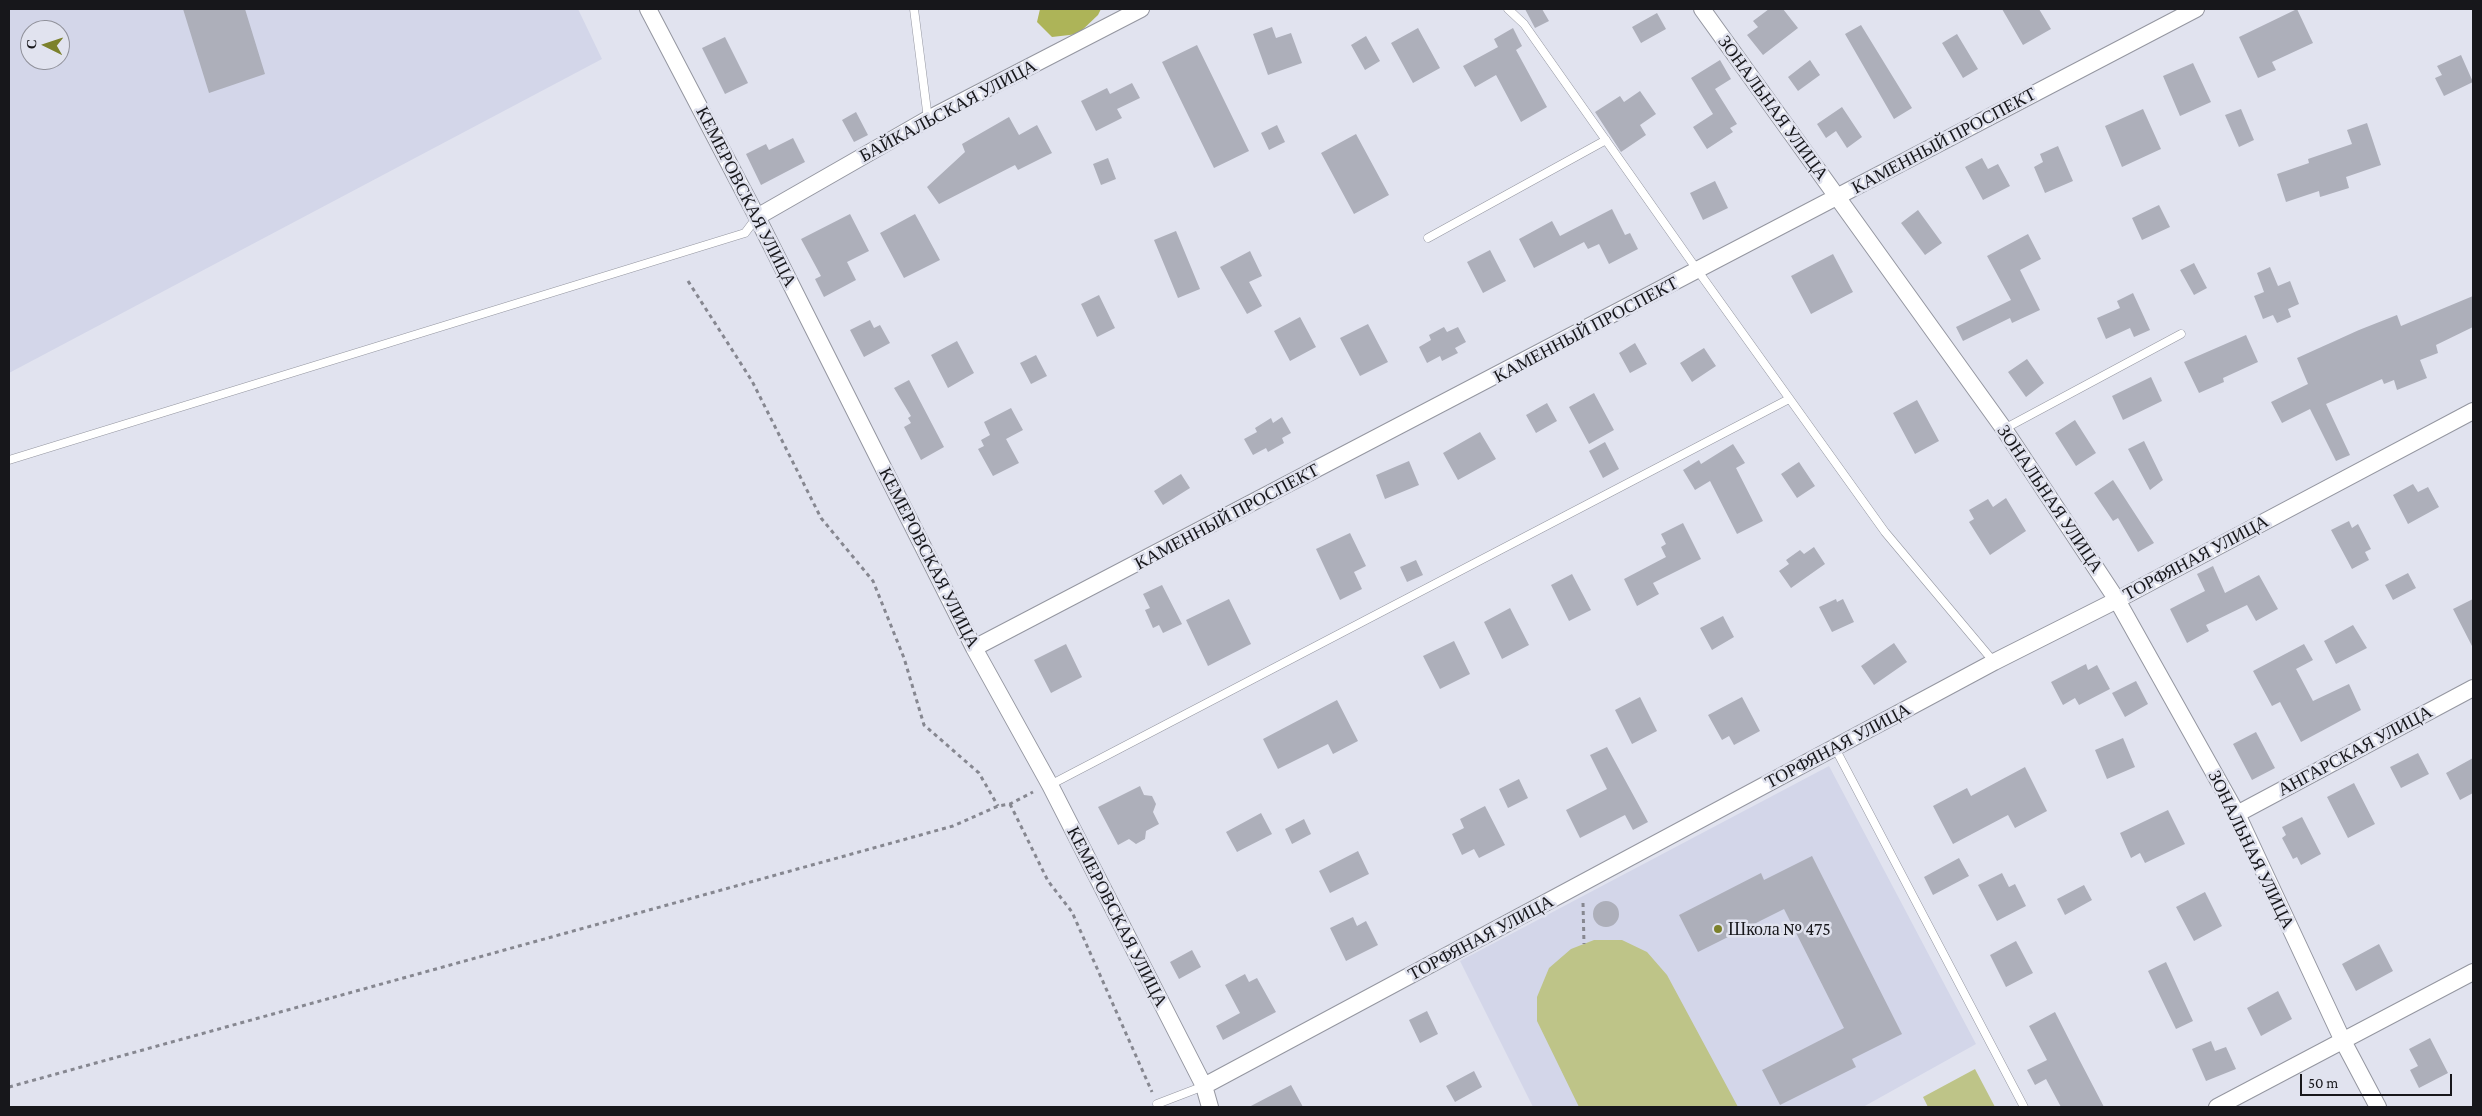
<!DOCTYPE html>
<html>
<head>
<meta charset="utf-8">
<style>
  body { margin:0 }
  #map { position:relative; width:2482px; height:1116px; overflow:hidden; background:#e1e3ef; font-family:"Crimson Pro",serif }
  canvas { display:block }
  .frame { position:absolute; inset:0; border:10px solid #17171b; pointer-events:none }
  .north { position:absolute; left:20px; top:20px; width:50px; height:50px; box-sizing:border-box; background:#e1e3ef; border:1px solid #90919a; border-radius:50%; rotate:274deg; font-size:14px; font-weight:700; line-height:20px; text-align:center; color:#17171b }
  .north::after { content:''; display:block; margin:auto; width:18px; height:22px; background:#7c812c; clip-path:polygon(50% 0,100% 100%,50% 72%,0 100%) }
  .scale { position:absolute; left:2300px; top:1074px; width:152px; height:22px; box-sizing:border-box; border:2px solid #17171b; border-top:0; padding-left:6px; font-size:15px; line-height:18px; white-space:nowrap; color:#17171b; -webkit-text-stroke:4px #e1e3ef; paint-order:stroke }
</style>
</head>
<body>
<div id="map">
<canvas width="2482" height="1116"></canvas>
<div class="frame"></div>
<div class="north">С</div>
<div class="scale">50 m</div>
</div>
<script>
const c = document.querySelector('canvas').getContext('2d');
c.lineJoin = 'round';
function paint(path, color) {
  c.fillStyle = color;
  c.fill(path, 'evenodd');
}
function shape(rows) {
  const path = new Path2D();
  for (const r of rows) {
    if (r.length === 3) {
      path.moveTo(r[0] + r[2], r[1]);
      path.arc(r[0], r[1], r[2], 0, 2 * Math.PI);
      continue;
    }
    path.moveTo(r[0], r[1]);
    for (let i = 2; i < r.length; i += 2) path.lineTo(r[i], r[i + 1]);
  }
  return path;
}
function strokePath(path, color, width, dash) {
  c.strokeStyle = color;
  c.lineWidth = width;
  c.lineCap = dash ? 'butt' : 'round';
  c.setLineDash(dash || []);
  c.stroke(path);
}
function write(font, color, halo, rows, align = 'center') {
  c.font = font + ' "Crimson Pro",serif';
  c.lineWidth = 5;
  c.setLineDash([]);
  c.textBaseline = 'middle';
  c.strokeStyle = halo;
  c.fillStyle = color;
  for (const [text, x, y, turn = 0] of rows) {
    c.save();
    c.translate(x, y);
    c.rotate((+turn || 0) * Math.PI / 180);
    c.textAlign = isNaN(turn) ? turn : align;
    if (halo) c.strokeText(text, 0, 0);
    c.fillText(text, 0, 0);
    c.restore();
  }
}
paint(shape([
  [9,9,578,9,602,59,9,373],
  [30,30,60,30,60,60,30,60],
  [1829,766,1976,1044,1863,1107,1533,1107,1460,961]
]), '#d3d6e9');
paint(shape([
  [1594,940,1622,940,1647,952,1667,975,1738,1107,1579,1107,1537,1021,1537,997,1549,968,1571,949],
  [1975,1069,1995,1107,1928,1107,1923,1097]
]), '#bec488');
paint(shape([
  [1040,9,1101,9,1098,15,1078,34,1052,37,1037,22]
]), '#adb458');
paint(shape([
  [183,9,245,9,265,74,209,93],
  [1525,9,1542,9,1549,21,1535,28],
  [1769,9,1783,9,1798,28,1763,55,1747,35,1758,27,1753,21],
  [2002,9,2039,9,2051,29,2023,45],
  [2297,9,2313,43,2272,62,2276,70,2258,78,2239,37],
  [1657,13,1666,29,1641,43,1632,27],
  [1861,25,1912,108,1894,119,1845,34],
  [1272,27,1276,38,1291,33,1302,63,1268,75,1253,34],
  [1418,28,1440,68,1413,83,1391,43],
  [1513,28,1522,46,1516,50,1547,107,1521,122,1496,75,1475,87,1463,66,1498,47,1494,39],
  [1957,34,1978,69,1963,78,1942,43],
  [1366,36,1380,61,1365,70,1351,45],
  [725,37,748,83,725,94,702,48],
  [1197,45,1249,151,1214,168,1162,62],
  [2461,55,2473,82,2444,96,2435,78,2442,75,2437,66],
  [1720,60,1731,79,1715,89,1737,124,1730,128,1733,132,1707,149,1693,127,1713,114,1691,78],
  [1810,60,1820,75,1798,91,1788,77],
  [2193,63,2211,102,2180,116,2163,76],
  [1132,83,1140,98,1117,109,1122,118,1096,131,1081,101,1107,88,1110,94],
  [1640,91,1656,114,1640,125,1646,135,1621,152,1595,112,1620,96,1624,102],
  [1842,107,1862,137,1847,148,1836,131,1826,138,1817,124],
  [2143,109,2161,149,2122,167,2105,126],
  [2241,109,2254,140,2239,147,2225,115],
  [856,112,868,135,854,142,842,120],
  [1009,117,1019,135,1037,125,1052,153,1018,170,1015,165,939,204,927,187,965,152,962,144],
  [2367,123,2381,165,2346,177,2349,188,2320,197,2319,191,2286,202,2277,174,2309,163,2308,159,2352,144,2347,130],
  [1277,125,1285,142,1269,150,1261,133],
  [1356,134,1389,195,1354,214,1321,153],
  [793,138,805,162,761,185,746,154,766,144,769,150],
  [2058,146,2073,181,2045,193,2034,167,2043,162,2040,154],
  [1108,158,1116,179,1101,185,1093,164],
  [1982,158,1988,169,1998,164,2010,186,1983,200,1965,167],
  [1715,181,1728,208,1703,220,1690,193],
  [2159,205,2170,227,2142,240,2132,218],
  [1612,209,1625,235,1630,233,1638,249,1609,264,1599,244,1588,249,1584,242,1534,268,1519,239,1552,221,1560,236],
  [1918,210,1942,243,1925,255,1901,223],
  [850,214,869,251,847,262,856,280,824,297,815,279,821,276,801,239],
  [915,214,940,260,904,278,880,233],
  [1176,231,1200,289,1178,298,1154,240],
  [2028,234,2041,259,2020,270,2040,310,2012,323,2010,318,1963,341,1956,327,2011,300,1987,256],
  [1490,250,1506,281,1483,293,1467,262],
  [1250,251,1262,276,1249,282,1262,306,1247,314,1220,267],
  [1833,254,1853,292,1811,314,1791,276],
  [2194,263,2207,288,2194,295,2180,270],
  [2270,267,2278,286,2290,281,2299,304,2288,309,2291,317,2277,323,2273,315,2263,319,2254,296,2264,292,2257,273],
  [2133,293,2150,330,2134,337,2130,328,2106,339,2097,318,2120,308,2117,301],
  [1099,295,1115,328,1097,337,1081,304],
  [2473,296,2473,327,2436,345,2438,353,2420,360,2427,378,2397,390,2394,380,2384,384,2382,379,2326,404,2350,455,2336,461,2310,409,2282,423,2271,402,2308,384,2297,358,2359,330,2397,315,2401,326],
  [1300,317,1316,347,1290,361,1274,331],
  [870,320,874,328,880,325,890,343,864,357,850,330],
  [1368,324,1388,362,1360,376,1340,338],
  [1444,327,1447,332,1458,327,1466,342,1455,348,1458,353,1442,361,1440,356,1427,363,1419,347,1431,340,1429,335],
  [2246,335,2258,362,2223,378,2224,382,2199,393,2184,362],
  [957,341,974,373,948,388,931,355],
  [1635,343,1647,364,1630,373,1619,353],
  [1704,348,1716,366,1692,382,1680,363],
  [1036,355,1047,376,1031,384,1020,363],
  [2027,359,2044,383,2026,397,2008,372],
  [2151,377,2162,401,2123,420,2112,396],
  [909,380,944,447,921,460,904,427,911,423,908,418,911,416,894,388],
  [1594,393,1614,430,1589,444,1569,407],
  [1917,400,1939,441,1915,454,1893,413],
  [1547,403,1557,421,1536,433,1526,415],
  [1011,408,1023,430,1006,439,1019,463,993,476,978,449,984,446,981,440,990,435,984,422],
  [1282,417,1291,433,1282,438,1284,443,1268,452,1266,448,1253,455,1244,439,1257,432,1255,428,1271,418,1273,423],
  [2075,420,2096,453,2076,466,2055,433],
  [1480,432,1496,459,1458,480,1443,453],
  [2144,441,2163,480,2150,490,2128,449],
  [1605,442,1619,469,1603,478,1589,451],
  [1733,444,1745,463,1736,468,1763,521,1737,534,1710,481,1695,490,1683,470,1699,460,1701,464],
  [1409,461,1419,485,1385,499,1376,475],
  [1799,462,1815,486,1797,498,1781,474],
  [1181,474,1190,488,1163,505,1154,491],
  [2113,480,2154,543,2138,552,2118,518,2113,521,2094,493],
  [2413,484,2418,492,2428,487,2439,507,2408,524,2393,495],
  [2006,498,2026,531,1990,555,1969,522,1974,519,1969,510,1988,499,1993,507],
  [2349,521,2352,528,2358,524,2371,549,2365,552,2369,560,2352,569,2331,530],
  [1683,523,1701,559,1653,583,1659,594,1637,606,1624,579,1666,557,1661,547,1666,544,1661,534],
  [1350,533,1366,566,1354,572,1362,589,1340,600,1316,549],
  [1814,547,1825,564,1791,588,1779,571,1789,564,1786,560,1800,550,1804,554],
  [1416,560,1423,575,1407,582,1400,567],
  [2213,566,2225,593,2259,575,2278,609,2256,621,2247,605,2206,625,2209,631,2187,643,2170,609,2205,591,2197,574],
  [2408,573,2416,588,2393,600,2385,585],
  [1572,574,1591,610,1569,621,1551,585],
  [1162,585,1182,624,1163,633,1159,625,1153,628,1145,610,1150,608,1143,594],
  [1229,599,1251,644,1208,666,1186,620],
  [1836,599,1837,602,1843,599,1854,622,1832,632,1819,607],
  [2473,599,2473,648,2453,609],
  [1510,608,1529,645,1502,659,1484,622],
  [1723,616,1734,637,1712,650,1700,628],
  [2353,625,2367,648,2336,664,2324,641],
  [1454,641,1470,674,1440,689,1423,656],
  [1894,643,1907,662,1874,685,1861,666],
  [1066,644,1082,677,1051,693,1034,660],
  [2304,644,2313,660,2296,669,2313,701,2349,684,2361,710,2301,742,2280,702,2272,706,2253,671],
  [2086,664,2088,670,2097,665,2110,689,2079,705,2075,698,2063,705,2051,682],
  [2136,681,2148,704,2125,717,2112,693],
  [1640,697,1657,731,1632,744,1615,710],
  [1742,697,1760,731,1734,745,1729,736,1722,740,1708,715],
  [1337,700,1358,741,1333,754,1328,744,1278,769,1263,739],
  [2256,732,2275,768,2252,780,2233,744],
  [2123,738,2135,767,2107,779,2095,750],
  [1607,747,1648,822,1633,830,1625,815,1580,838,1566,810,1607,789,1590,755],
  [2418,753,2429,774,2401,788,2390,767],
  [2473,758,2473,793,2460,800,2446,773],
  [2025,767,2047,811,2015,828,2008,815,1953,844,1933,806,1967,788,1971,796],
  [1519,779,1528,798,1508,808,1499,789],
  [2354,783,2375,824,2348,838,2327,797],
  [1140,786,1144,795,1152,796,1156,804,1153,812,1159,824,1146,831,1145,839,1136,844,1129,839,1118,845,1098,807],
  [1485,806,1505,845,1479,858,1474,849,1462,855,1452,834,1464,828,1460,819],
  [2168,810,2185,844,2145,863,2140,853,2131,858,2120,833],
  [1261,813,1272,834,1237,852,1226,832],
  [2302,817,2321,854,2301,865,2297,857,2293,859,2282,838,2286,835,2282,827],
  [1304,819,1311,834,1292,844,1285,829],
  [1358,851,1369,874,1330,893,1319,871],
  [1812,856,1902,1034,1852,1059,1856,1067,1780,1105,1762,1070,1844,1028,1784,909,1698,952,1679,915,1761,873,1764,880],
  [1959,858,1969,876,1933,895,1924,877],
  [2002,873,2009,887,2015,884,2026,906,1997,921,1978,885],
  [2084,885,2092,900,2065,915,2057,899],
  [2205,892,2222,926,2194,941,2176,907],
  [1606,914,13],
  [1353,917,1357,926,1366,921,1378,945,1346,961,1330,928],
  [2016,941,2033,973,2006,987,1990,955],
  [2379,944,2393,971,2356,991,2342,964],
  [1192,950,1201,967,1179,979,1170,962],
  [2166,962,2193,1021,2176,1029,2148,971],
  [1245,974,1249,982,1257,978,1276,1012,1223,1040,1216,1026,1240,1013,1225,985],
  [2278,991,2292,1019,2261,1036,2247,1008],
  [1427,1011,1438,1034,1420,1043,1409,1020],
  [2055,1012,2080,1061,2104,1107,2061,1107,2046,1079,2035,1085,2027,1070,2047,1060,2029,1026],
  [2430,1038,2448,1073,2419,1088,2410,1070,2418,1066,2409,1049],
  [2211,1041,2215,1051,2226,1047,2236,1069,2206,1081,2192,1049],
  [1474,1071,1482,1087,1455,1102,1446,1086],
  [1291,1085,1303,1107,1249,1107]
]), '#adafba');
const service = shape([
  [914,9,928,119],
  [1508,9,1524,24,1698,271,1885,532,1994,662],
  [1428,238,1606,140],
  [2004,429,2181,334],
  [9,460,745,233,757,217],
  [1835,748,2024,1107],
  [1050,785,1789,399],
  [1157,1104,1204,1086]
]);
const minor = shape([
  [648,9,757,217,974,648,1050,785,1204,1086,1210,1107],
  [1702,9,2004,429,2117,600,2237,814,2343,1041,2378,1107],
  [757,217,928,119,1141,9],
  [974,648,2196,9],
  [2237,814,2473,688],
  [1204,1086,1994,662,2117,600,2473,411],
  [2217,1107,2473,972]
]);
strokePath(service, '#9496a0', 9);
strokePath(minor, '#9496a0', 18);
strokePath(shape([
  [688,281,752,381,821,518,873,581,904,658,924,725,979,773,998,806],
  [1010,804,1048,881,1072,912,1152,1092],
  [1583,903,1584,944],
  [9,1087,953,826,998,806,1010,804,1033,792]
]), '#868790', 3, [4, 4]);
strokePath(service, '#fff', 8);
strokePath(minor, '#fff', 16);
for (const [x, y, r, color] of [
  [1718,929,5,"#7c812c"]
]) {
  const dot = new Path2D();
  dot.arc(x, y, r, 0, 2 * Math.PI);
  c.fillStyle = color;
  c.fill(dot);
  strokePath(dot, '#e1e3ef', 2);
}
write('18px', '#17171b', '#e1e3ef', [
  ["ЗОНАЛЬНАЯ УЛИЦА",1773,108,54],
  ["БАЙКАЛЬСКАЯ УЛИЦА",948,111,-28],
  ["КАМЕННЫЙ ПРОСПЕКТ",1944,141,-28],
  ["КЕМЕРОВСКАЯ УЛИЦА",746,197,63],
  ["КАМЕННЫЙ ПРОСПЕКТ",1586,330,-28],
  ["ЗОНАЛЬНАЯ УЛИЦА",2050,499,56],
  ["КАМЕННЫЙ ПРОСПЕКТ",1227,517,-28],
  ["КЕМЕРОВСКАЯ УЛИЦА",929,558,63],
  ["ТОРФЯНАЯ УЛИЦА",2196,558,-28],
  ["ТОРФЯНАЯ УЛИЦА",1838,746,-28],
  ["АНГАРСКАЯ УЛИЦА",2355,751,-28],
  ["ЗОНАЛЬНАЯ УЛИЦА",2251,850,64],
  ["КЕМЕРОВСКАЯ УЛИЦА",1117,917,63],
  ["ТОРФЯНАЯ УЛИЦА",1481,938,-28]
]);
write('18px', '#17171b', '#e1e3ef', [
  ["Школа № 475",1728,929]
], 'left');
</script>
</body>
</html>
